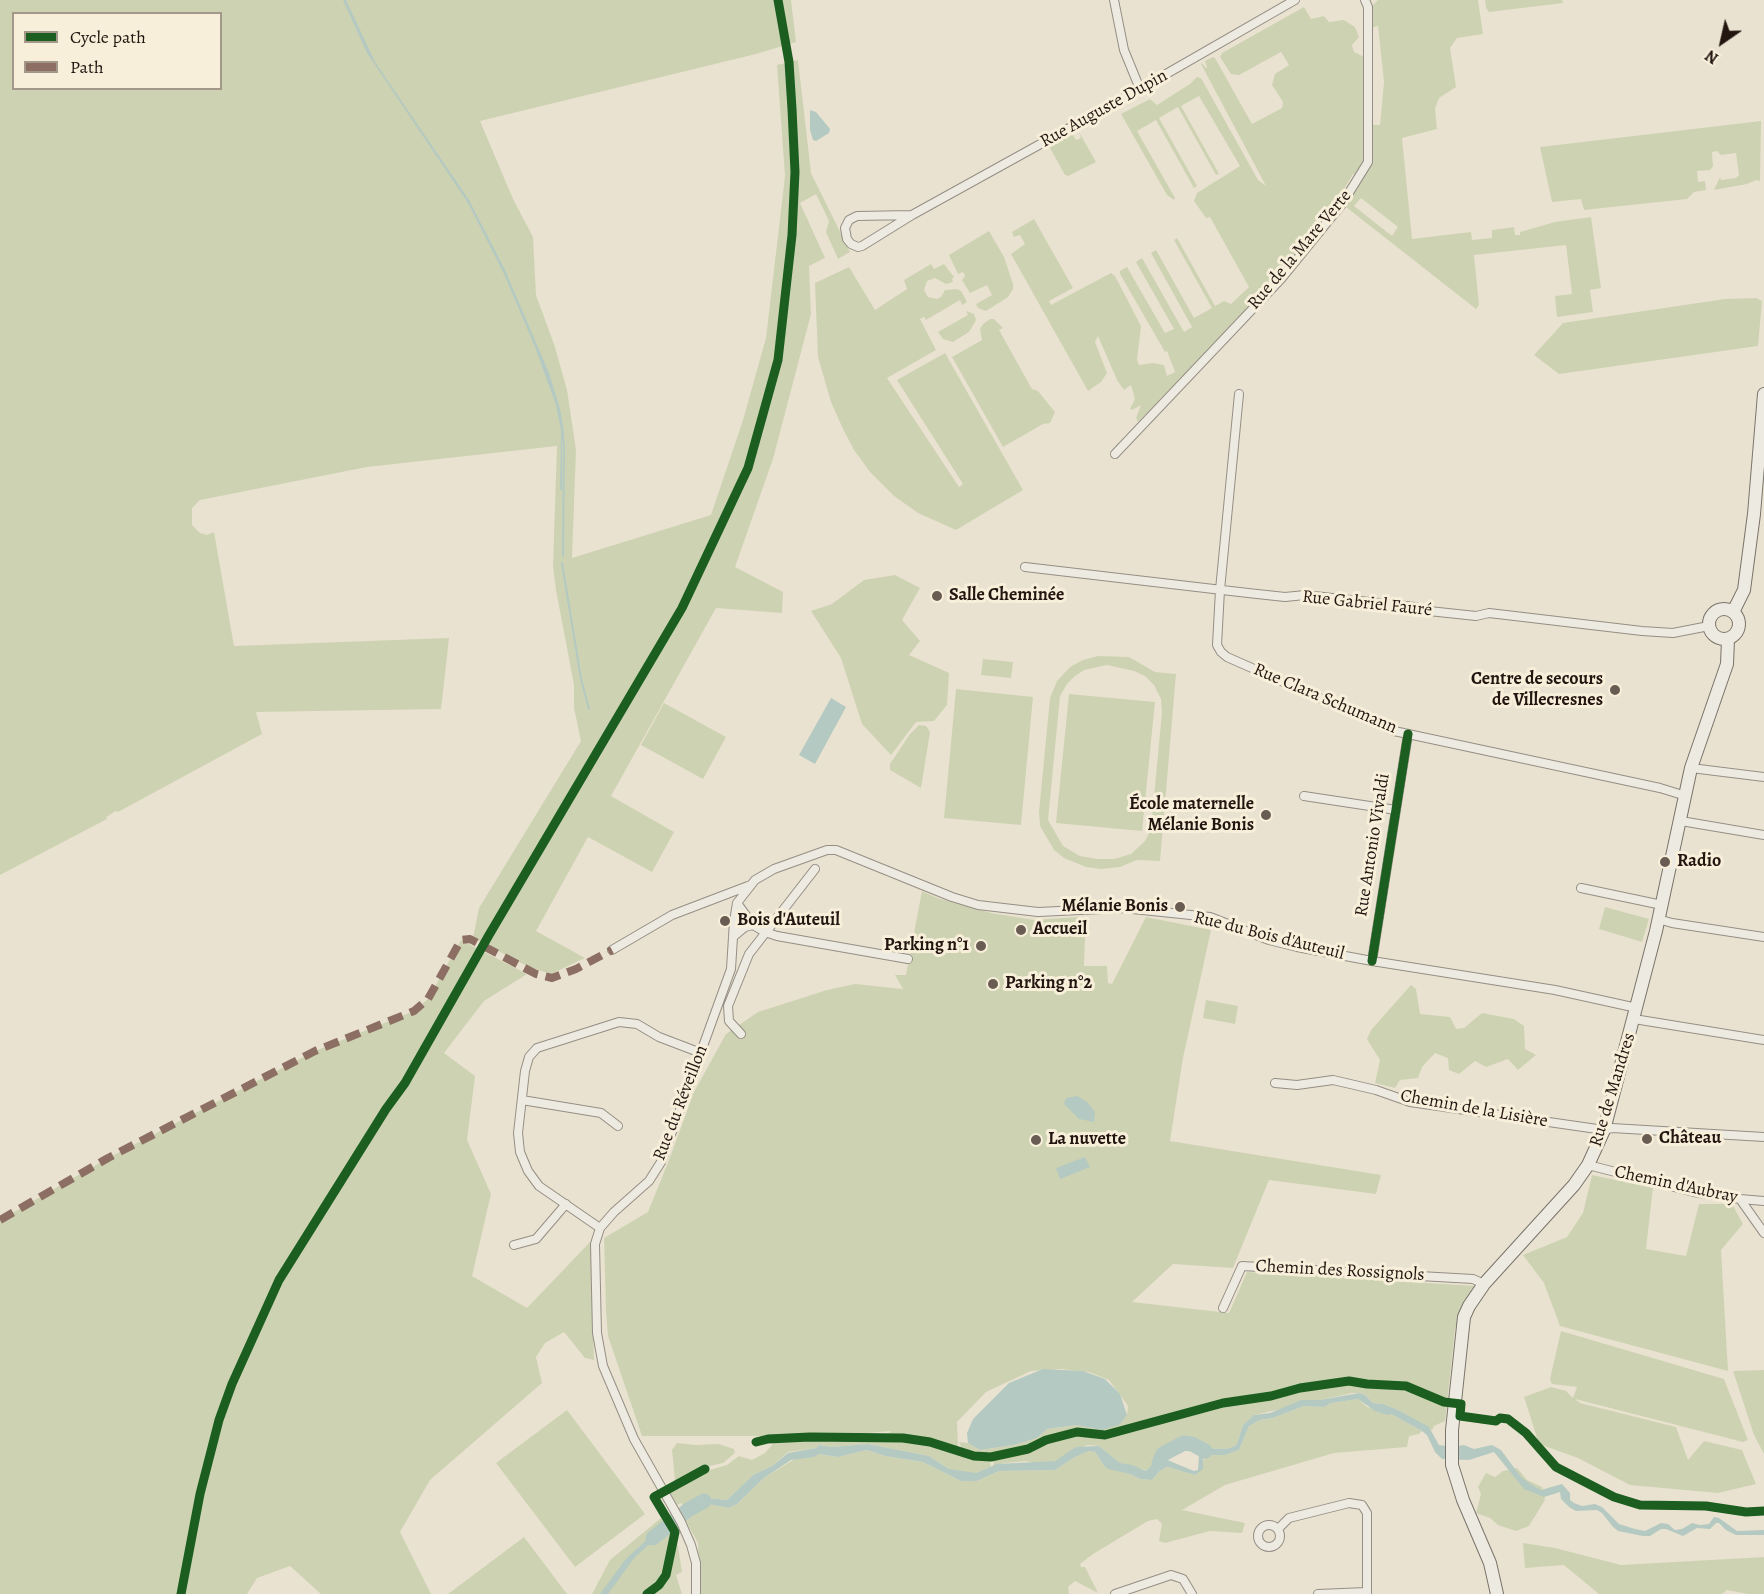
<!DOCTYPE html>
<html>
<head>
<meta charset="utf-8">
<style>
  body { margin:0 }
  #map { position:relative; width:1764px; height:1594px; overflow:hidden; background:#eae2d0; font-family:Alegreya,serif }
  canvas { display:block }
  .legend { position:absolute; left:12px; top:12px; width:210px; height:78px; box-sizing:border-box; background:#f8efda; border:2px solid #a39889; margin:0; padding:8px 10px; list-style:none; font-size:18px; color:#231510 }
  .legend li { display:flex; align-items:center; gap:12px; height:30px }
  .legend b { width:30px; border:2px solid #a39889 }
  .north { position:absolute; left:1692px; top:12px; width:60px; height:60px; -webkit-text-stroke:4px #f8efda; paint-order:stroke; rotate:214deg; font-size:16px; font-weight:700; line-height:24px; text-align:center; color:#231510 }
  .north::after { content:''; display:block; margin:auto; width:21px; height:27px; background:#231510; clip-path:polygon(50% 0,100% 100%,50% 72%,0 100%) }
</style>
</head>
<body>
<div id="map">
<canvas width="1764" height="1594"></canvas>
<ul class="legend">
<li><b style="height:8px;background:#1b5e20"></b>Cycle path</li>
<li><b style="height:8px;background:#8d6e63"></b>Path</li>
</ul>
<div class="north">N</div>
</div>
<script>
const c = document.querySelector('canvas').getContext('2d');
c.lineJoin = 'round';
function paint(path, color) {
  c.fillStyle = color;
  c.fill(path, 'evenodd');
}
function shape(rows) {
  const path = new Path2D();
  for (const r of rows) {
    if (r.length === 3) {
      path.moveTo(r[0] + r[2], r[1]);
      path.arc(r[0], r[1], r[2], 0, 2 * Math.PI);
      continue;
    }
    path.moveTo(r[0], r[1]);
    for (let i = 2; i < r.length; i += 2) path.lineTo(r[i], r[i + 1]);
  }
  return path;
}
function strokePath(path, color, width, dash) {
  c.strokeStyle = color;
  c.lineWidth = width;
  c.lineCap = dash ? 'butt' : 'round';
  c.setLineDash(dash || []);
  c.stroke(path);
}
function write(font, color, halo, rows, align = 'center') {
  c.font = font + ' Alegreya,serif';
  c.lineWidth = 6;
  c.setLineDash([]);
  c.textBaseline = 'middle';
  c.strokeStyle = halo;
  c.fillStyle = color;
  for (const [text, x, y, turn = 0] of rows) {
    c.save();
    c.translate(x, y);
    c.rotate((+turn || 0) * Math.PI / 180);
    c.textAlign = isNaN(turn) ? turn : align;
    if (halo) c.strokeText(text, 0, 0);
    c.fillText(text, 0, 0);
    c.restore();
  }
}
paint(shape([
  [0,0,791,0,796,42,756,54,480,121,513,199,533,237,536,295,555,347,567,390,576,450,572,558,711,515,743,420,766,338,785,176,777,65,798,60,811,173,850,252,838,259,826,232,829,221,816,194,800,203,825,258,809,266,811,314,773,459,735,567,783,592,782,613,716,608,611,796,674,832,652,872,588,837,536,931,585,958,551,974,529,967,473,938,479,908,581,741,574,708,574,685,556,590,553,566,557,446,367,467,200,500,192,508,192,525,200,533,207,535,214,532,234,646,449,638,441,709,256,712,262,734,118,812,116,811,106,817,107,819,0,875],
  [14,14,220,14,220,88,14,88],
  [1378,0,1478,0,1483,34,1457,38,1450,48,1456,87,1439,98,1435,109,1437,129,1402,138,1412,239,1471,232,1472,240,1492,238,1492,230,1514,227,1515,235,1520,235,1520,232,1555,222,1591,217,1601,288,1590,290,1593,312,1557,317,1555,296,1572,294,1566,245,1474,255,1479,305,1476,309,1346,207,1344,204,1361,179,1353,174,1330,212,1281,274,1138,422,1136,418,1141,405,1132,410,1130,409,1135,399,1131,385,1124,390,1117,380,1098,336,1095,342,1107,373,1101,382,1088,391,1011,254,1025,244,1020,235,1014,237,1012,232,1034,219,1073,288,1049,301,1051,305,1111,273,1115,276,1141,326,1137,360,1139,365,1153,363,1164,365,1167,376,1175,372,1167,351,1165,352,1120,274,1120,271,1127,267,1165,333,1174,329,1136,262,1142,258,1184,332,1192,327,1151,253,1156,250,1194,318,1212,308,1174,240,1177,238,1215,306,1224,301,1231,304,1249,287,1210,217,1206,218,1194,201,1197,193,1240,166,1199,96,1181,106,1219,174,1216,175,1178,107,1159,118,1197,186,1194,188,1156,120,1137,131,1175,198,1174,200,1167,195,1121,114,1150,99,1157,105,1190,84,1197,77,1201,78,1258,180,1266,186,1201,64,1202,63,1206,68,1207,67,1205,61,1213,57,1215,58,1252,124,1282,108,1283,102,1272,85,1275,74,1289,65,1281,52,1239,75,1231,74,1220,57,1222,53,1304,7,1311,19,1324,16,1329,22,1344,20,1355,27,1359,37,1352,45,1354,52,1364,57,1366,71,1364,87,1372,98,1372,125,1380,125,1384,82,1378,26,1370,28,1370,8],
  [1361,198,1398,227,1392,236,1354,206],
  [1485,0,1562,0,1563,3,1489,12,1486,8],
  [1761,121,1760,181,1756,180,1747,184,1714,190,1720,177,1721,180,1736,178,1739,175,1736,153,1721,155,1717,151,1712,152,1713,166,1710,170,1697,171,1698,182,1705,181,1706,190,1694,192,1687,199,1584,210,1581,199,1552,202,1540,147],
  [1079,132,1096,162,1068,176,1065,175,1050,148,1051,144,1063,137,1073,135,1076,140,1081,138],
  [989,231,1004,257,1013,284,1013,289,1008,297,986,311,978,308,976,304,992,295,987,285,970,293,962,280,965,276,963,272,958,274,949,255],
  [931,264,934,269,944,264,954,277,952,279,953,282,946,284,935,278,927,281,924,290,928,297,937,299,941,297,945,290,957,289,961,291,967,302,962,305,960,300,926,320,924,317,920,319,936,350,887,378,959,487,963,484,897,380,945,353,1023,490,956,530,918,513,894,496,870,472,854,450,843,429,831,402,818,357,815,283,849,267,875,310,907,289,904,280],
  [1756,298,1762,301,1758,346,1559,374,1534,355,1563,323,1725,299],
  [966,311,974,314,976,320,969,332,953,342,943,339,938,332,968,315],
  [990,319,994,319,1003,328,999,330,1032,389,1038,391,1055,412,1050,423,1043,424,1003,447,952,357,982,340,980,329,983,324],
  [895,575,920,588,902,620,920,641,909,655,949,673,947,705,934,721,916,722,891,755,862,724,841,658,811,611,832,604,864,580],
  [1098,656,1129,657,1155,672,1176,674,1160,861,1137,860,1120,867,1101,869,1086,867,1064,858,1054,850,1040,826,1039,812,1050,698,1057,681,1070,667,1083,660],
  [1107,665,1134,671,1145,676,1154,685,1161,699,1162,712,1151,829,1145,841,1131,854,1114,859,1097,859,1080,856,1063,846,1048,820,1060,696,1067,684,1075,676,1084,670],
  [983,659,1013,662,1011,678,981,675],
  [956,689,1033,697,1021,825,944,818],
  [1069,694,1155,702,1142,831,1056,823],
  [664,703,726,737,703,779,641,745],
  [919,725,926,726,930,732,921,788,890,770,890,764,910,734],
  [922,891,937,898,991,913,1034,920,1078,917,1080,933,1085,937,1084,966,1107,966,1108,983,1112,984,1146,917,1211,930,1183,1058,1170,1141,1381,1175,1376,1194,1269,1180,1233,1268,1173,1264,1132,1302,1229,1313,1247,1272,1476,1286,1455,1329,1445,1421,1434,1426,1432,1430,1398,1410,1383,1404,1373,1403,1365,1395,1359,1393,1352,1393,1254,1415,1243,1425,1237,1444,1233,1447,1225,1449,1203,1448,1191,1441,1178,1442,1164,1450,1148,1471,1120,1463,1099,1446,1087,1445,1055,1461,1035,1463,1026,1461,1005,1463,993,1466,995,1457,1025,1451,1025,1449,975,1455,963,1452,959,1442,968,1443,980,1450,1014,1445,1037,1438,1047,1429,1076,1425,1102,1430,1127,1415,1128,1406,1109,1380,1089,1372,1061,1369,1031,1371,986,1392,957,1422,958,1447,956,1450,922,1438,886,1436,891,1431,831,1436,642,1436,608,1336,606,1311,604,1238,648,1212,669,1160,694,1092,726,1034,758,1012,827,990,855,984,903,989,895,975,906,975],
  [1605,907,1649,919,1642,942,1599,929],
  [461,940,527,974,484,1001,444,1053,475,1076,467,1140,491,1194,472,1276,527,1308,591,1241,594,1360,585,1358,564,1332,545,1343,536,1357,542,1383,430,1480,400,1532,431,1594,321,1594,290,1566,257,1578,247,1594,0,1594,0,1220,108,1158,315,1051,414,1011,428,999],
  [1411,985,1416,989,1420,1014,1450,1017,1456,1029,1464,1028,1482,1013,1514,1019,1524,1026,1525,1049,1536,1055,1518,1070,1508,1059,1486,1067,1475,1061,1459,1074,1449,1070,1448,1058,1435,1053,1422,1067,1418,1078,1400,1080,1395,1088,1375,1083,1380,1060,1367,1039,1371,1030],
  [1206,1000,1238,1006,1235,1024,1203,1018],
  [1592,1175,1653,1188,1646,1249,1686,1256,1699,1204,1732,1204,1743,1224,1721,1250,1728,1371,1560,1326,1544,1283,1523,1255,1567,1237,1583,1213],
  [1561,1331,1724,1379,1748,1440,1743,1442,1575,1399,1580,1403,1676,1427,1688,1460,1704,1441,1742,1450,1756,1484,1718,1493,1630,1485,1578,1458,1539,1444,1524,1397,1551,1387,1566,1391,1573,1398,1577,1387,1552,1384,1550,1379],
  [1764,1370,1764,1454,1754,1435,1733,1371],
  [1358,1399,1367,1407,1391,1414,1422,1431,1419,1434,1409,1436,1407,1447,1334,1453,1225,1485,1182,1510,1245,1523,1242,1533,1210,1531,1165,1543,1159,1541,1162,1524,1157,1519,1148,1521,1093,1554,1080,1564,1081,1567,1085,1567,1098,1593,1075,1581,1068,1587,1069,1594,699,1594,698,1543,686,1521,691,1517,688,1514,708,1504,729,1508,737,1504,764,1478,798,1457,814,1456,819,1454,838,1457,867,1450,885,1456,923,1462,961,1481,977,1481,999,1471,1055,1470,1075,1457,1089,1451,1095,1452,1105,1467,1130,1474,1140,1479,1152,1480,1162,1468,1168,1467,1196,1475,1206,1455,1225,1455,1239,1450,1249,1426,1260,1420,1273,1418,1304,1406,1324,1407,1331,1403],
  [567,1410,645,1514,575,1567,496,1463],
  [776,1440,906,1440,929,1443,972,1457,989,1459,991,1467,976,1473,966,1473,949,1469,929,1456,868,1444,832,1447,819,1445,816,1448,788,1452,772,1466,753,1475,727,1500,697,1497,684,1507,681,1503,677,1505,667,1488,675,1480,672,1450,677,1443,696,1445,719,1444,734,1449,735,1453,723,1463,696,1469,693,1471,693,1475,727,1465,739,1456,752,1460,765,1453],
  [1517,1468,1527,1480,1542,1487,1545,1500,1529,1526,1516,1531,1498,1525,1490,1518,1476,1513,1481,1494,1478,1487,1486,1473,1495,1477,1503,1471],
  [661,1518,678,1546,682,1572,676,1575,682,1594,648,1594,665,1580,645,1594,592,1594,610,1560],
  [524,1537,567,1594,448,1594],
  [1523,1543,1555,1548,1621,1565,1764,1557,1764,1594,1748,1594,1727,1590,1722,1594,1599,1594,1564,1565,1525,1568]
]), '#cdd3b2');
paint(shape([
  [343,0,346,0,375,62,469,200,505,270,549,373,560,409,563,426,562,428,562,490,560,490,561,430,556,405,535,347,504,274,468,203,367,53],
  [810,110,816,112,830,129,829,133,816,141,813,140,810,130],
  [831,698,846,707,815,764,799,755],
  [1077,1096,1087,1102,1095,1112,1094,1122,1079,1119,1064,1104,1066,1098],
  [1085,1157,1090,1167,1060,1179,1056,1168],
  [1043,1369,1083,1371,1105,1379,1120,1394,1127,1415,1119,1425,1102,1430,1076,1425,1047,1429,1037,1438,1014,1445,980,1450,968,1443,967,1433,973,1419,1009,1383],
  [1359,1393,1365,1395,1373,1403,1383,1404,1398,1410,1429,1427,1439,1445,1453,1447,1464,1445,1474,1449,1492,1445,1501,1450,1521,1477,1532,1485,1541,1490,1562,1484,1570,1493,1570,1500,1574,1503,1582,1506,1595,1504,1602,1507,1619,1524,1635,1529,1645,1531,1661,1523,1668,1524,1675,1530,1682,1529,1692,1523,1700,1525,1709,1524,1714,1517,1719,1518,1737,1531,1764,1530,1764,1535,1736,1535,1726,1530,1719,1523,1716,1523,1710,1529,1697,1528,1683,1536,1666,1529,1661,1529,1650,1536,1643,1536,1618,1531,1613,1527,1602,1513,1597,1510,1576,1511,1569,1507,1561,1499,1560,1492,1544,1497,1524,1489,1494,1452,1469,1460,1442,1459,1435,1452,1427,1435,1422,1431,1391,1414,1387,1415,1375,1411,1358,1399,1331,1403,1324,1407,1304,1406,1273,1418,1260,1420,1249,1426,1239,1450,1225,1455,1206,1455,1203,1459,1203,1469,1195,1475,1168,1467,1162,1468,1152,1480,1140,1479,1130,1474,1108,1469,1105,1467,1095,1452,1089,1451,1075,1457,1055,1470,999,1471,977,1481,961,1481,923,1462,885,1456,867,1450,838,1457,819,1454,814,1457,791,1460,764,1478,737,1504,729,1508,708,1504,688,1514,684,1507,697,1497,727,1500,753,1475,772,1466,788,1453,816,1448,819,1445,832,1447,868,1444,929,1456,949,1469,976,1473,997,1464,1055,1461,1076,1447,1099,1446,1120,1463,1132,1465,1146,1471,1160,1457,1194,1471,1198,1470,1199,1455,1203,1448,1225,1449,1233,1447,1237,1444,1243,1425,1254,1415,1270,1413,1301,1400,1320,1400],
  [666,1522,670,1529,664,1531,635,1557,608,1594,600,1594,625,1560]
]), '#b4c9c1');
strokePath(shape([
  [562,425,564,448,563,556],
  [562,563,581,679,589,709]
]), '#b4c9c1', 2);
strokePath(shape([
  [1159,1463,1163,1454,1184,1443,1192,1444,1205,1451],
  [653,1538,688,1510,704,1501]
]), '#b4c9c1', 15);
const street = shape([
  [1114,0,1124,50,1140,89],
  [912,215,857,216,849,220,845,228,847,239,851,244,858,247,862,246,912,215,1140,89,1295,0],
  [1239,394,1220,590,1217,645,1221,652,1227,657,1394,731,1660,788,1686,796],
  [1115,454,1281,279,1342,204,1368,162,1368,7,1365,0],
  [1025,567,1248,593,1285,597,1305,595,1415,607,1429,611,1476,616,1489,613,1642,631,1673,633,1709,626],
  [1691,768,1764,777],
  [1304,796,1396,810],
  [1681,821,1764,835],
  [1581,888,1662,905],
  [737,903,753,925],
  [1658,919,1672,923,1764,937],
  [733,937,745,927,753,925,765,932,777,936,908,959],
  [612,950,672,915,748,886],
  [1372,961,1408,734],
  [1634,1019,1764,1040],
  [741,1034,729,1021,728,1006,749,954,815,869],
  [1275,1083,1297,1085,1333,1080,1376,1090,1410,1102,1604,1130,1612,1128,1764,1137],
  [522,1100,601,1113,618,1126],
  [1588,1165,1694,1192,1740,1199,1764,1201],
  [1740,1199,1764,1233],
  [600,1228,539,1186,528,1171,520,1152,518,1133,525,1071,529,1057,537,1048,619,1022,637,1024,659,1037,701,1053],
  [514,1245,536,1239,566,1204],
  [1223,1308,1242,1266,1473,1279,1484,1284],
  [1269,1536,11],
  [1278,1529,1289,1518,1349,1503,1362,1505,1367,1513,1367,1594],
  [696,1594,696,1563,691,1545,681,1522,634,1439,603,1366,597,1333,595,1244,600,1228,614,1212,649,1181,661,1162,731,969,734,921,737,903,755,880,774,869,827,850,836,850,952,897,978,905,1038,912,1123,908,1210,917,1269,940,1297,947,1372,961,1555,990,1637,1008],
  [1115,1594,1171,1575,1183,1579,1192,1594],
  [1318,1594,1366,1592]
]);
const secondary = shape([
  [1724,624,15],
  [1733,612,1744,590,1754,514,1764,394],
  [1497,1594,1490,1563,1463,1500,1452,1465,1452,1430,1464,1317,1469,1306,1484,1284,1574,1185,1588,1165,1604,1130,1656,931,1691,768,1727,664,1728,639]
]);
strokePath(street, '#958e84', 10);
strokePath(secondary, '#79736a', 14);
strokePath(street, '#edeae1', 8);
strokePath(secondary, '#edeae1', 12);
strokePath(shape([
  [0,1220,108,1158,315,1051,414,1011,428,999,461,940,470,939,536,974,552,978,576,969,612,950]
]), '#8d6e63', 8, [15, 8]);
strokePath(shape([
  [1372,961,1408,734],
  [756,1442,768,1439,810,1437,903,1438,930,1442,974,1456,991,1457,1028,1449,1046,1440,1077,1432,1105,1435,1223,1403,1271,1396,1300,1388,1349,1381,1367,1384,1406,1386,1444,1402,1461,1404,1460,1416,1496,1421,1500,1418,1508,1419,1526,1433,1556,1467,1614,1497,1640,1505,1706,1506,1746,1512,1764,1511],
  [181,1594,200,1494,219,1420,232,1384,279,1280,386,1109,405,1083,489,935,682,608,748,468,778,360,792,235,795,172,792,109,789,62,778,0],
  [647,1594,659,1585,666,1575,675,1532,654,1497,705,1469]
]), '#1b5e20', 9);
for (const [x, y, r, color] of [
  [937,596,6,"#695d53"],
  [1615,690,6,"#695d53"],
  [1266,815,6,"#695d53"],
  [1665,862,6,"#695d53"],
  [1180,907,6,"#695d53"],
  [725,921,6,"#695d53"],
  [1021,930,6,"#695d53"],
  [981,946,6,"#695d53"],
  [993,984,6,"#695d53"],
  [1647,1139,6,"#695d53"],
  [1036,1140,6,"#695d53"]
]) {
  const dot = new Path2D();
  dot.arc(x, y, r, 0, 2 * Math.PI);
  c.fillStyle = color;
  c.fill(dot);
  strokePath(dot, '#f8efda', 2);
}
write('18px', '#231510', '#f8efda', [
  ["Rue Auguste Dupin",1104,109,-29],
  ["Rue de la Mare Verte",1300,250,-50],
  ["Rue Gabriel Fauré",1367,604,6],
  ["Rue Clara Schumann",1325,699,23],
  ["Rue Antonio Vivaldi",1373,845,-81],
  ["Rue du Bois d'Auteuil",1269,936,14],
  ["Rue de Mandres",1613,1090,-73],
  ["Rue du Réveillon",681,1103,-69],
  ["Chemin de la Lisière",1474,1109,10],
  ["Chemin d'Aubray",1676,1185,12],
  ["Chemin des Rossignols",1340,1271,3]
]);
write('bold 18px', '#231510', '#f8efda', [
  ["Salle Cheminée",949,596],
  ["Centre de secours",1603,680,"right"],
  ["de Villecresnes",1603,701,"right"],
  ["École maternelle",1254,805,"right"],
  ["Mélanie Bonis",1254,826,"right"],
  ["Radio",1677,862],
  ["Mélanie Bonis",1168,907,"right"],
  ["Bois d'Auteuil",737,921],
  ["Accueil",1033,930],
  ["Parking n°1",969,946,"right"],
  ["Parking n°2",1005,984],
  ["Château",1659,1139],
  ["La nuvette",1048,1140]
], 'left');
</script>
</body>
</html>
